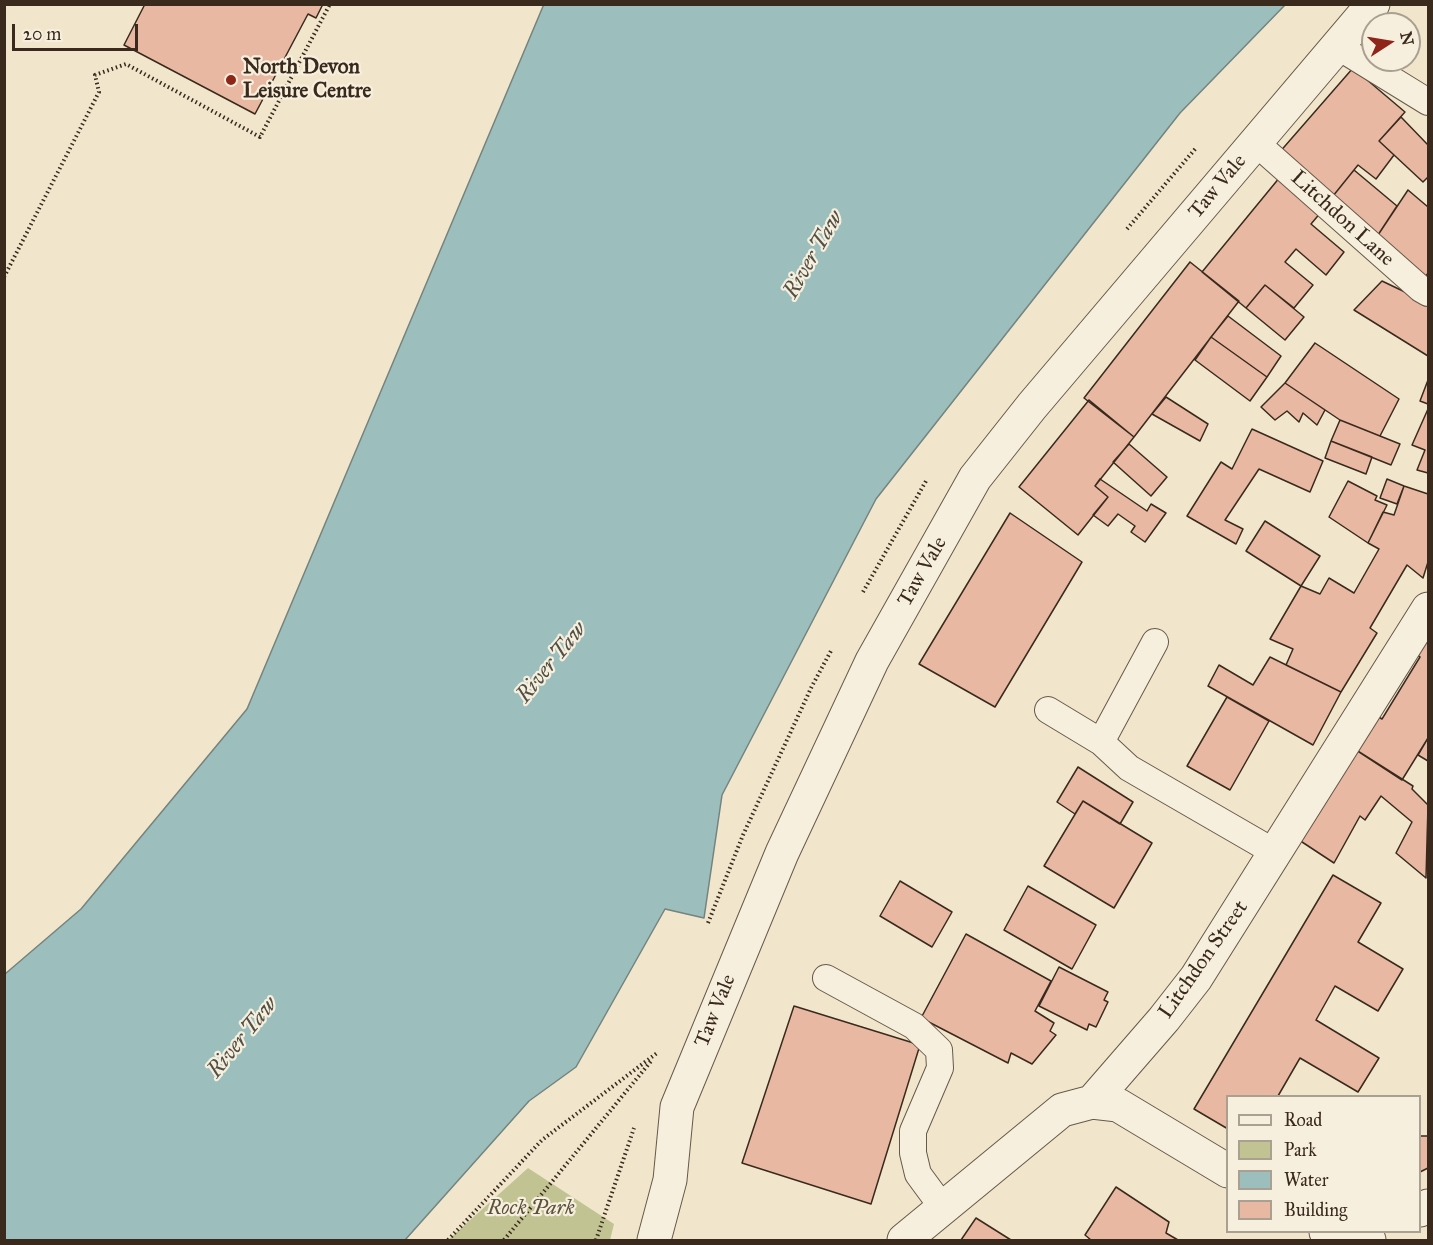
<!DOCTYPE html>
<html>
<head>
<meta charset="utf-8">
<style>
  body { margin:0 }
  #map { position:relative; width:1433px; height:1245px; overflow:hidden; background:#f1e6cc; font-family:"IM FELL Great Primer",serif }
  canvas { display:block }
  .frame { position:absolute; inset:0; border:6px solid #392a1d; pointer-events:none }
  .legend { position:absolute; left:1226px; top:1095px; width:195px; height:138px; box-sizing:border-box; background:#f6efde; border:2px solid #aaa091; margin:0; padding:8px 10px; list-style:none; font-size:18px; color:#392a1d }
  .legend li { display:flex; align-items:center; gap:12px; height:30px }
  .legend b { width:30px; border:2px solid #aaa091 }
  .north { position:absolute; left:1361px; top:12px; width:60px; height:60px; box-sizing:border-box; background:#f6efde; border:2px solid #aaa091; border-radius:50%; rotate:78deg; font-size:16px; font-weight:700; line-height:24px; text-align:center; color:#392a1d }
  .north::after { content:''; display:block; margin:auto; width:21px; height:27px; background:#8f2418; clip-path:polygon(50% 0,100% 100%,50% 72%,0 100%) }
  .scale { position:absolute; left:12px; top:24px; width:126px; height:27px; box-sizing:border-box; border:3px solid #392a1d; border-top:0; padding-left:8px; font-size:18px; line-height:21px; white-space:nowrap; color:#392a1d; -webkit-text-stroke:4px #f6efde; paint-order:stroke }
</style>
</head>
<body>
<div id="map">
<canvas width="1433" height="1245"></canvas>
<div class="frame"></div>
<ul class="legend">
<li><b style="height:8px;background:#f6efde"></b>Road</li>
<li><b style="height:16px;background:#c2c392"></b>Park</li>
<li><b style="height:16px;background:#9cbebd"></b>Water</li>
<li><b style="height:16px;background:#e9b8a2"></b>Building</li>
</ul>
<div class="north">N</div>
<div class="scale">20 m</div>
</div>
<script>
const c = document.querySelector('canvas').getContext('2d');
c.lineJoin = 'round';
function paint(path, color) {
  c.fillStyle = color;
  c.fill(path, 'evenodd');
}
function shape(rows) {
  const path = new Path2D();
  for (const r of rows) {
    path.moveTo(r[0], r[1]);
    for (let i = 2; i < r.length; i += 2) path.lineTo(r[i], r[i + 1]);
  }
  return path;
}
function strokePath(path, color, width, dash) {
  c.strokeStyle = color;
  c.lineWidth = width;
  c.lineCap = dash ? 'butt' : 'round';
  c.setLineDash(dash || []);
  c.stroke(path);
}
function write(font, color, halo, rows, align = 'center') {
  c.font = font + ' "IM FELL Great Primer",serif';
  c.lineWidth = 4.5;
  c.setLineDash([]);
  c.textBaseline = 'middle';
  c.strokeStyle = halo;
  c.fillStyle = color;
  for (const [text, x, y, turn = 0] of rows) {
    c.save();
    c.translate(x, y);
    c.rotate((+turn || 0) * Math.PI / 180);
    c.textAlign = isNaN(turn) ? turn : align;
    if (halo) c.strokeText(text, 0, 0);
    c.fillText(text, 0, 0);
    c.restore();
  }
}
paint(shape([
  [528,1168,614,1224,610,1240,448,1240]
]), '#c2c392');
const water = shape([
  [544,4,1285,5,1180,113,876,499,722,795,704,918,665,909,576,1067,529,1101,405,1240,5,1240,5,974,81,909,247,709,544,4]
]);
paint(water, '#9cbebd');
strokePath(water, '#74837d', 1.5);
const building = shape([
  [145,4,323,4,316,18,308,14,255,114,124,45,145,4],
  [1353,68,1405,112,1379,141,1394,155,1376,179,1358,165,1333,196,1278,154,1353,68],
  [1401,117,1428,145,1428,177,1423,182,1379,141,1401,117],
  [1354,170,1397,206,1376,238,1333,196,1354,170],
  [1280,177,1322,211,1311,224,1344,252,1326,275,1296,249,1285,262,1313,285,1294,308,1265,285,1246,308,1202,272,1280,177],
  [1408,190,1428,207,1428,273,1423,281,1376,238,1408,190],
  [1190,262,1239,301,1134,437,1084,398,1190,262],
  [1382,281,1428,303,1428,356,1354,310,1382,281],
  [1265,285,1304,317,1285,340,1246,308,1265,285],
  [1228,316,1281,356,1267,377,1211,337,1228,316],
  [1211,337,1267,377,1250,401,1195,360,1211,337],
  [1315,343,1399,399,1380,436,1340,420,1285,383,1315,343],
  [1428,380,1428,404,1420,401,1428,380],
  [1285,383,1325,410,1317,425,1303,413,1299,422,1287,411,1275,420,1261,407,1285,383],
  [1166,397,1208,424,1200,441,1152,414,1166,397],
  [1089,400,1134,437,1095,486,1108,497,1078,535,1019,487,1089,400],
  [1428,409,1428,473,1417,470,1425,450,1412,445,1428,409],
  [1340,420,1400,444,1391,465,1331,441,1340,420],
  [1252,429,1323,461,1310,492,1259,469,1225,520,1243,529,1236,544,1187,516,1221,462,1232,469,1252,429],
  [1331,441,1372,457,1366,474,1325,458,1331,441],
  [1129,444,1167,477,1151,496,1113,462,1129,444],
  [1100,479,1147,511,1151,504,1166,513,1145,542,1131,532,1135,526,1118,514,1108,526,1093,515,1108,497,1095,486,1100,479],
  [1387,479,1404,486,1397,504,1380,498,1387,479],
  [1348,481,1377,496,1375,500,1387,505,1368,543,1329,517,1348,481],
  [1404,486,1428,494,1428,562,1423,578,1407,565,1370,628,1377,633,1341,692,1286,665,1293,649,1270,639,1301,586,1320,594,1329,578,1354,593,1379,549,1368,543,1383,512,1394,515,1404,486],
  [1010,513,1082,562,995,707,919,664,1010,513],
  [1265,521,1320,556,1301,586,1246,551,1265,521],
  [1428,632,1428,738,1402,780,1353,748,1374,714,1382,719,1420,657,1415,654,1428,632],
  [1270,657,1341,692,1313,745,1208,686,1219,665,1253,685,1270,657],
  [1227,697,1269,721,1230,790,1187,766,1227,697],
  [1428,738,1428,761,1418,755,1428,738],
  [1353,748,1413,786,1412,789,1428,805,1426,878,1396,853,1412,822,1381,796,1365,820,1360,816,1334,863,1299,840,1353,748],
  [1078,767,1133,802,1120,824,1083,801,1075,814,1057,802,1078,767],
  [1083,801,1152,843,1114,908,1044,866,1083,801],
  [1333,875,1381,903,1358,942,1403,969,1378,1011,1335,986,1316,1020,1379,1058,1358,1092,1300,1058,1278,1096,1228,1096,1228,1129,1194,1109,1333,875],
  [900,881,952,912,932,947,880,916,900,881],
  [1028,886,1096,925,1072,969,1004,930,1028,886],
  [966,934,1051,981,1035,1011,1054,1023,1050,1031,1056,1035,1032,1064,1011,1053,1008,1063,921,1018,966,934],
  [1059,967,1108,992,1104,1000,1108,1002,1096,1027,1089,1024,1087,1030,1039,1006,1059,967],
  [794,1006,920,1045,871,1204,742,1163,794,1006],
  [1420,1136,1428,1136,1428,1168,1420,1172,1420,1136],
  [1116,1187,1169,1222,1166,1233,1178,1240,1091,1240,1085,1235,1116,1187],
  [976,1218,1011,1240,961,1240,976,1218]
]);
paint(building, '#e9b8a2');
strokePath(building, '#392a1d', 1.5);
const lane = shape([
  [1337,46,1428,102],
  [1256,143,1421,289,1428,293],
  [1048,710,1101,742,1129,768,1276,853],
  [1101,742,1155,642],
  [826,978,914,1026,939,1050,940,1068,913,1131,913,1153,918,1174,943,1208]
]);
const street = shape([
  [1092,1102,1118,1105,1228,1171],
  [1420,1210,1428,1206],
  [1326,1232,1344,1238,1367,1235,1369,1240],
  [654,1240,670,1180,677,1107,782,853,872,661,975,478,1032,406,1373,4],
  [904,1240,1062,1110,1092,1102,1164,1019,1196,978,1428,609]
]);
strokePath(lane, '#675949', 28);
strokePath(street, '#675949', 35);
strokePath(shape([
  [1127,229,1196,148],
  [4,277,99,92,95,75,126,64,260,137,330,4],
  [863,592,926,481],
  [708,923,743,835,812,686,832,649],
  [448,1240,542,1140,657,1053],
  [504,1240,652,1060],
  [596,1240,634,1128]
]), '#392a1d', 4, [1.5, 3]);
strokePath(lane, '#f6efde', 26);
strokePath(street, '#f6efde', 33);
for (const [x, y, r, color] of [
  [231,80,6,"#8f2418"]
]) {
  const dot = new Path2D();
  dot.arc(x, y, r, 0, 2 * Math.PI);
  c.fillStyle = color;
  c.fill(dot);
  strokePath(dot, '#f6efde', 2);
}
write('bold 21px', '#392a1d', '#f6efde', [
  ["North Devon",243,68],
  ["Leisure Centre",243,92]
], 'left');
write('21px', '#392a1d', '#f6efde', [
  ["Taw Vale",1218,187,-50],
  ["Litchdon Lane",1342,219,42],
  ["Taw Vale",923,572,-60],
  ["Litchdon Street",1204,960,-55],
  ["Taw Vale",716,1011,-68]
]);
write('italic 21px', '#5b503a', '#f6efde', [
  ["Rock Park",531,1209]
]);
write('italic 22px', '#524f45', '#f6efde', [
  ["River Taw",814,255,-60],
  ["River Taw",552,663,-51],
  ["River Taw",243,1038,-51]
]);
</script>
</body>
</html>
